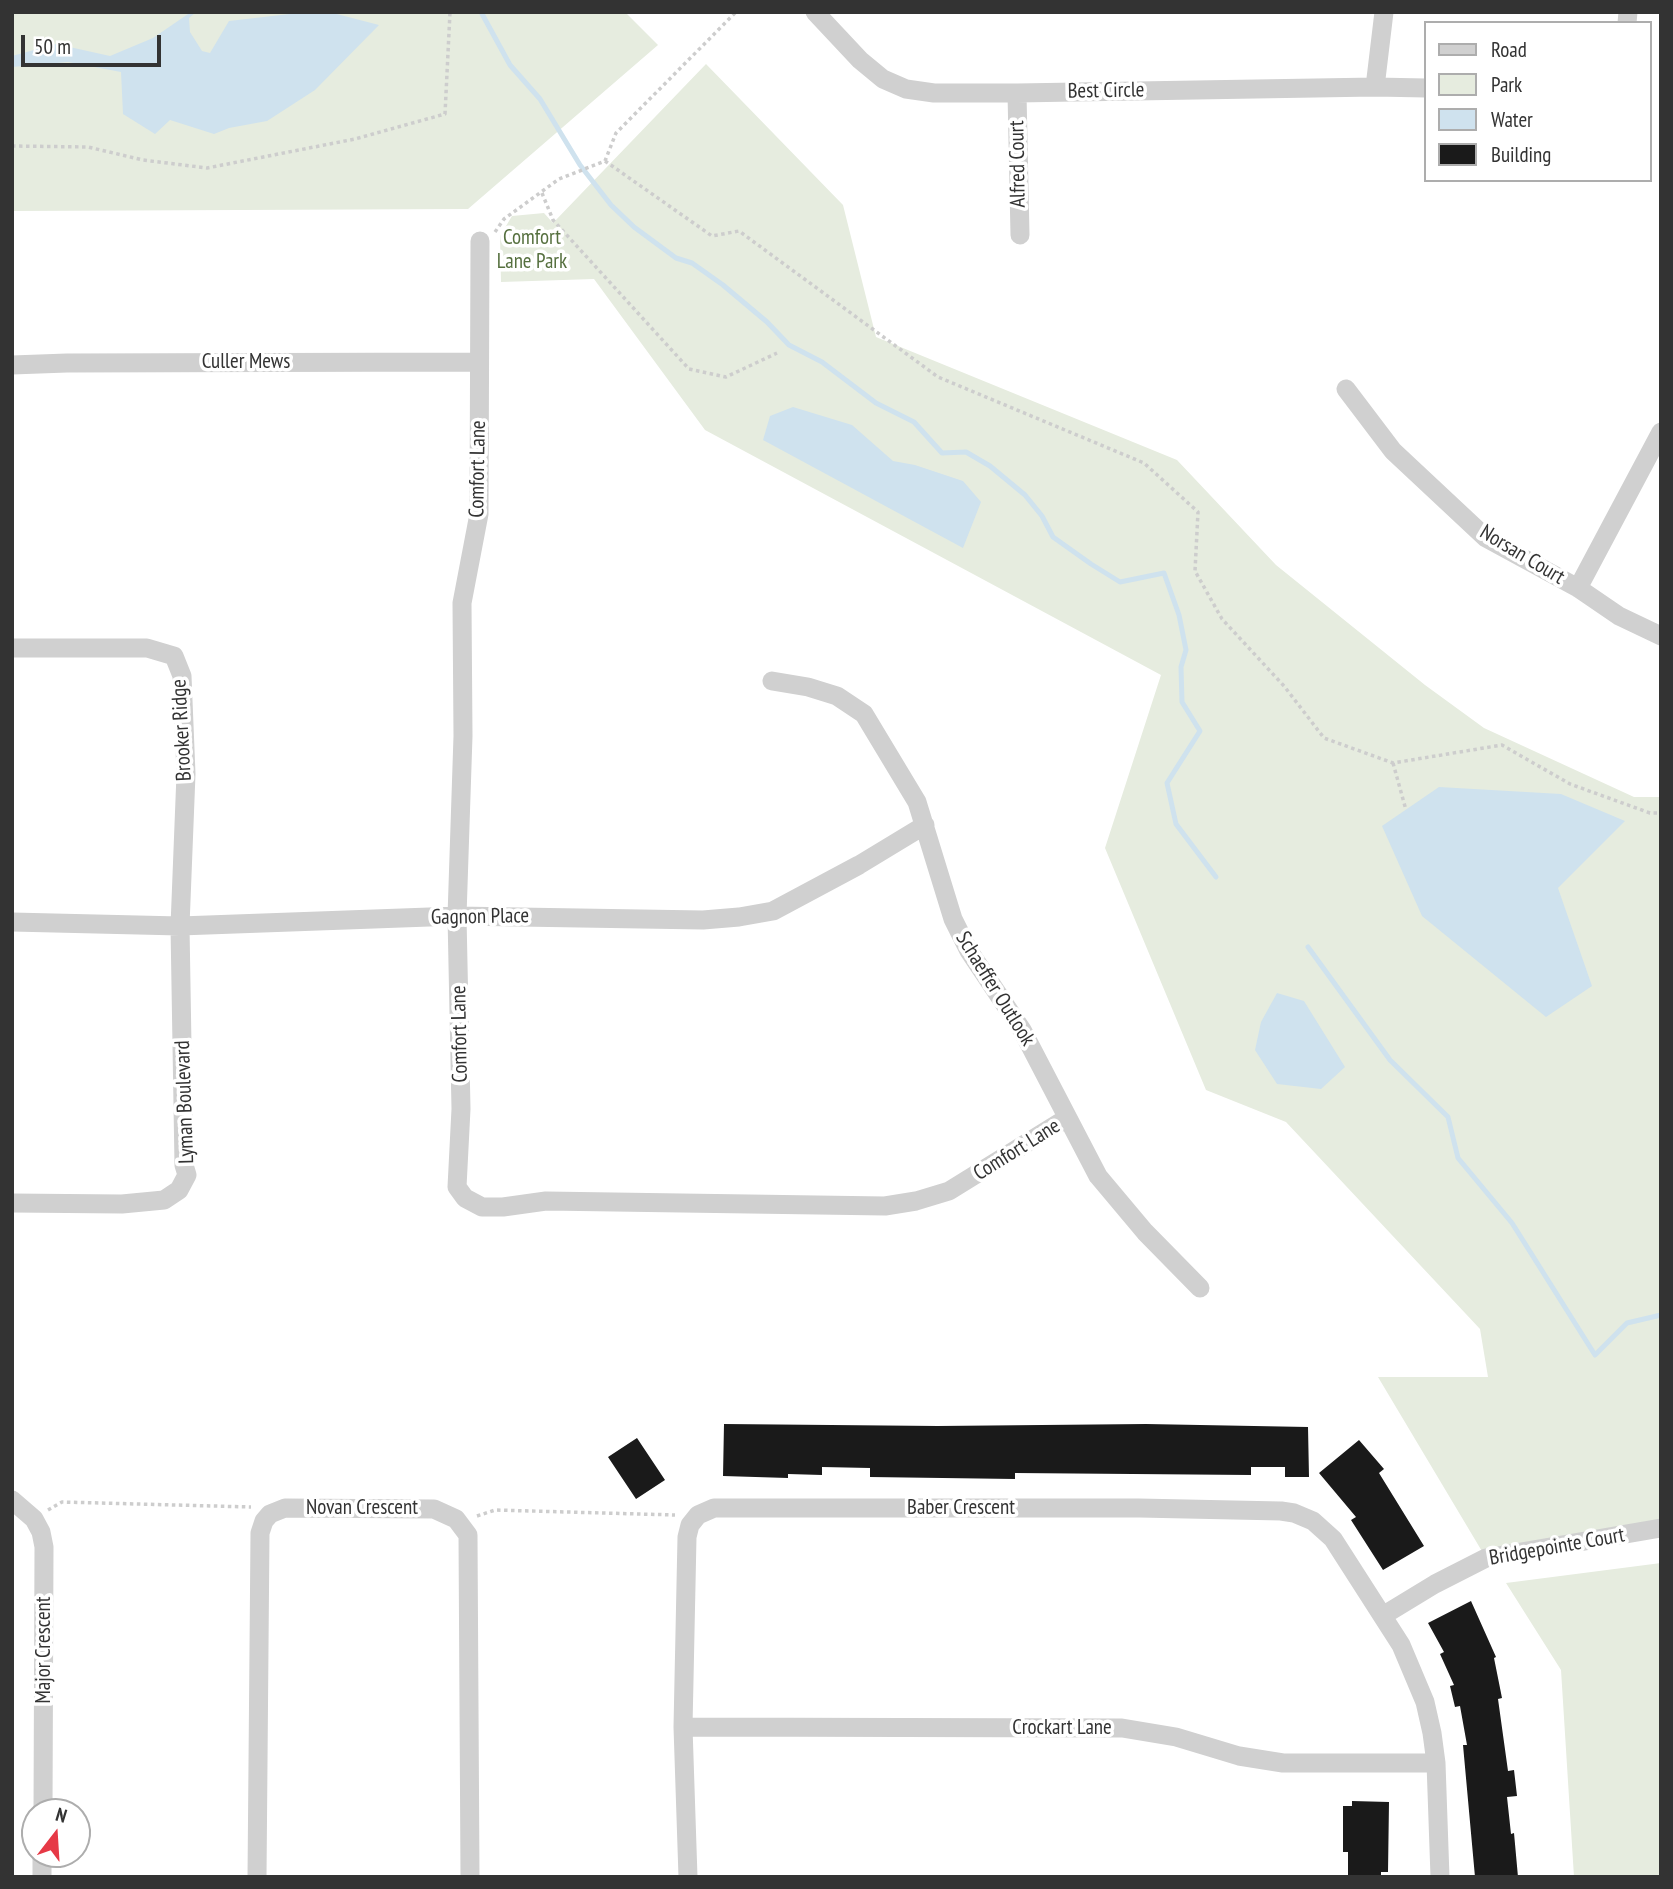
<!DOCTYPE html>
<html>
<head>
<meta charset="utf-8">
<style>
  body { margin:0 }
  #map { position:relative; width:1673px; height:1889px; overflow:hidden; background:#fff; font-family:"PT Sans Narrow",sans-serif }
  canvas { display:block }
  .frame { position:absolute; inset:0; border:14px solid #333; pointer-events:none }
  .legend { position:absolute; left:1424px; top:21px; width:228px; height:161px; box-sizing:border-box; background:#fff; border:2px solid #adadad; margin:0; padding:9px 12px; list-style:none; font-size:21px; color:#333 }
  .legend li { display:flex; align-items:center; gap:14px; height:35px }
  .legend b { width:35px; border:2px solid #adadad }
  .north { position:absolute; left:21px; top:1798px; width:70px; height:70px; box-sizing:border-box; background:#fff; border:2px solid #adadad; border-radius:50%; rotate:17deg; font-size:19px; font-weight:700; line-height:28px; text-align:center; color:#333 }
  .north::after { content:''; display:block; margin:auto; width:24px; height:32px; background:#e63946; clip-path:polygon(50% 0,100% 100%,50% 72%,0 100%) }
  .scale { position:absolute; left:21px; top:35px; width:140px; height:32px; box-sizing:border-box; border:4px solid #333; border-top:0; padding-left:9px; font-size:21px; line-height:24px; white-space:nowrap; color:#333; -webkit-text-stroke:5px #fff; paint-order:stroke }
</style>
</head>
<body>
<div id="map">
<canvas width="1673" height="1889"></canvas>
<div class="frame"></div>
<ul class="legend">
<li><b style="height:9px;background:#d0d0d0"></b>Road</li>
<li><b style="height:19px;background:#e6ecdf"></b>Park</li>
<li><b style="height:19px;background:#cfe2ee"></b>Water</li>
<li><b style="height:19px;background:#1a1a1a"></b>Building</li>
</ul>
<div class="north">N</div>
<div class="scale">50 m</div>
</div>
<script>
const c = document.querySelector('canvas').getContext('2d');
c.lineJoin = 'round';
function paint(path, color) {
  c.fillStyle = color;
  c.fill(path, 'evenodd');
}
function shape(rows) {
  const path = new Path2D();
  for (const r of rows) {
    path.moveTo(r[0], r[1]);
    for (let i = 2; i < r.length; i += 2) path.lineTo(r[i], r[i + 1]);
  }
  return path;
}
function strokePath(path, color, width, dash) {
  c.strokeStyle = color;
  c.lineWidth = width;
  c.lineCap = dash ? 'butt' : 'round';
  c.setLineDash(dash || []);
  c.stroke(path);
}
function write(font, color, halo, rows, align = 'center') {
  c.font = font + ' "PT Sans Narrow",sans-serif';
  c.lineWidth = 7;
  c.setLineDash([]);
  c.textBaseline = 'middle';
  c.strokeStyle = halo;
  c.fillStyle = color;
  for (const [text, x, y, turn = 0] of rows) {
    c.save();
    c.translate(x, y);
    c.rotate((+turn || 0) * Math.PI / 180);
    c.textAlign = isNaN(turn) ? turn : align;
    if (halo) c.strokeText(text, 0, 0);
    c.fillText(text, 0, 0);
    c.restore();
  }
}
paint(shape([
  [12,12,625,12,658,45,468,209,12,211],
  [706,64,843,205,876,337,1177,460,1276,565,1425,685,1484,728,1634,797,1661,797,1661,1520,1486,1558,1378,1377,1488,1377,1480,1329,1286,1122,1206,1090,1105,848,1161,675,705,430,594,279,501,282,500,236,512,216,544,213,553,223],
  [1661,1563,1661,1877,1574,1877,1561,1670,1506,1583]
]), '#e6ecdf');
paint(shape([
  [191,12,196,12,189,18,190,32,202,51,210,53,229,21,307,12,329,12,379,25,315,90,267,121,229,128,214,134,170,120,155,134,123,114,121,72,68,62,12,67,12,56,56,44,110,56,153,38],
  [793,407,852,425,893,461,915,465,963,481,981,502,963,548,763,440,770,416],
  [1439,787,1561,794,1625,821,1558,888,1592,986,1546,1017,1422,916,1382,826],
  [1277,993,1304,1001,1345,1067,1321,1089,1277,1084,1255,1050,1261,1022]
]), '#cfe2ee');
strokePath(shape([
  [481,12,510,65,540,99,580,165,611,205,634,227,676,258,692,263,723,285,767,322,789,345,822,362,876,403,914,422,942,453,966,452,990,466,1025,495,1042,516,1053,537,1091,564,1120,582,1164,573,1179,615,1186,650,1181,667,1182,702,1200,731,1167,783,1176,824,1216,877],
  [1308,947,1390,1060,1448,1117,1458,1158,1512,1223,1595,1355,1627,1323,1661,1315]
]), '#cfe2ee', 5);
paint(shape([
  [724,1424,938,1426,1146,1424,1308,1427,1309,1477,1285,1477,1285,1467,1251,1467,1251,1475,1015,1473,1015,1479,870,1477,870,1468,822,1467,822,1475,788,1474,788,1478,723,1476],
  [637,1438,665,1480,636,1499,608,1457],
  [1359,1440,1384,1469,1379,1473,1424,1546,1383,1570,1351,1520,1356,1517,1319,1473],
  [1471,1601,1496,1657,1494,1658,1502,1698,1498,1699,1508,1771,1514,1770,1517,1796,1507,1797,1511,1834,1514,1833,1518,1877,1475,1877,1463,1745,1467,1745,1460,1706,1455,1707,1450,1686,1454,1685,1440,1654,1444,1652,1428,1623],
  [1352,1801,1389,1802,1388,1872,1381,1872,1381,1877,1348,1877,1348,1852,1343,1852,1343,1806,1352,1806]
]), '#1a1a1a');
strokePath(shape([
  [12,146,88,147,143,160,207,168,355,139,445,114,450,12],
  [605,161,712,236,739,231,938,377,1144,463,1198,512,1195,571,1222,619,1284,686,1324,738,1393,763,1502,745,1570,784,1650,813,1661,813],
  [542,193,553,220,689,369,726,377,777,353],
  [495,232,504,219,559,179,605,161,616,133,736,12],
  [1393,763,1406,810],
  [48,1510,62,1502,251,1507],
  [477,1516,495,1510,675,1515]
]), '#cdcdcd', 3.5, [3.5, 3.5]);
strokePath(shape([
  [815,12,860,60,883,79,906,89,934,93,1017,93,1375,87,1426,88],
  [1627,23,1628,12],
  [1375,87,1384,12],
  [1017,93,1020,235],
  [480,241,479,514,462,603,463,736,457,916,461,1109,457,1187,465,1198,482,1207,503,1207,546,1201,885,1206,916,1201,949,1191,1067,1118],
  [12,365,67,363,479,362],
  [1346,389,1393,451,1486,538,1578,588,1619,616,1661,636],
  [1578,588,1661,432],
  [12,648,147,648,174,656,182,676,186,774,180,926,184,1165,187,1175,179,1190,164,1200,122,1204,12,1203],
  [772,681,808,687,837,696,864,714,917,802,953,919,969,951,1022,1030,1098,1176,1145,1232,1200,1288],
  [12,922,180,926,457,916,703,920,739,917,773,911,859,865,925,825],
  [12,1500,34,1519,41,1532,44,1547,43,1812],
  [1384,1615,1435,1584,1486,1558,1661,1528],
  [683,1727,1122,1728,1176,1737,1239,1756,1283,1763,1436,1763],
  [42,1877,42,1854],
  [257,1877,260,1533,264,1521,270,1514,285,1508,434,1509,456,1519,468,1535,470,1877],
  [688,1877,683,1727,687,1537,690,1525,698,1515,714,1508,1139,1508,1281,1511,1294,1513,1313,1521,1333,1539,1401,1645,1425,1702,1432,1733,1436,1763,1440,1877]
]), '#d0d0d0', 19);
write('21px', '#333', '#fff', [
  ["Best Circle",1106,91,-1],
  ["Alfred Court",1018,164,-91],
  ["Culler Mews",246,362],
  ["Comfort Lane",478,469,-89],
  ["Norsan Court",1522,555,31],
  ["Brooker Ridge",182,730,-93],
  ["Gagnon Place",480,917,-1],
  ["Schaeffer Outlook",995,989,58],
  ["Comfort Lane",460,1034,-91],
  ["Lyman Boulevard",185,1102,-92],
  ["Comfort Lane",1017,1150,-32],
  ["Novan Crescent",362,1508],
  ["Baber Crescent",961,1508],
  ["Bridgepointe Court",1557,1547,-10],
  ["Major Crescent",44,1650,-90],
  ["Crockart Lane",1062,1728]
]);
write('21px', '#56703f', '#fff', [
  ["Comfort",532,238],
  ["Lane Park",532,262]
]);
</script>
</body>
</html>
